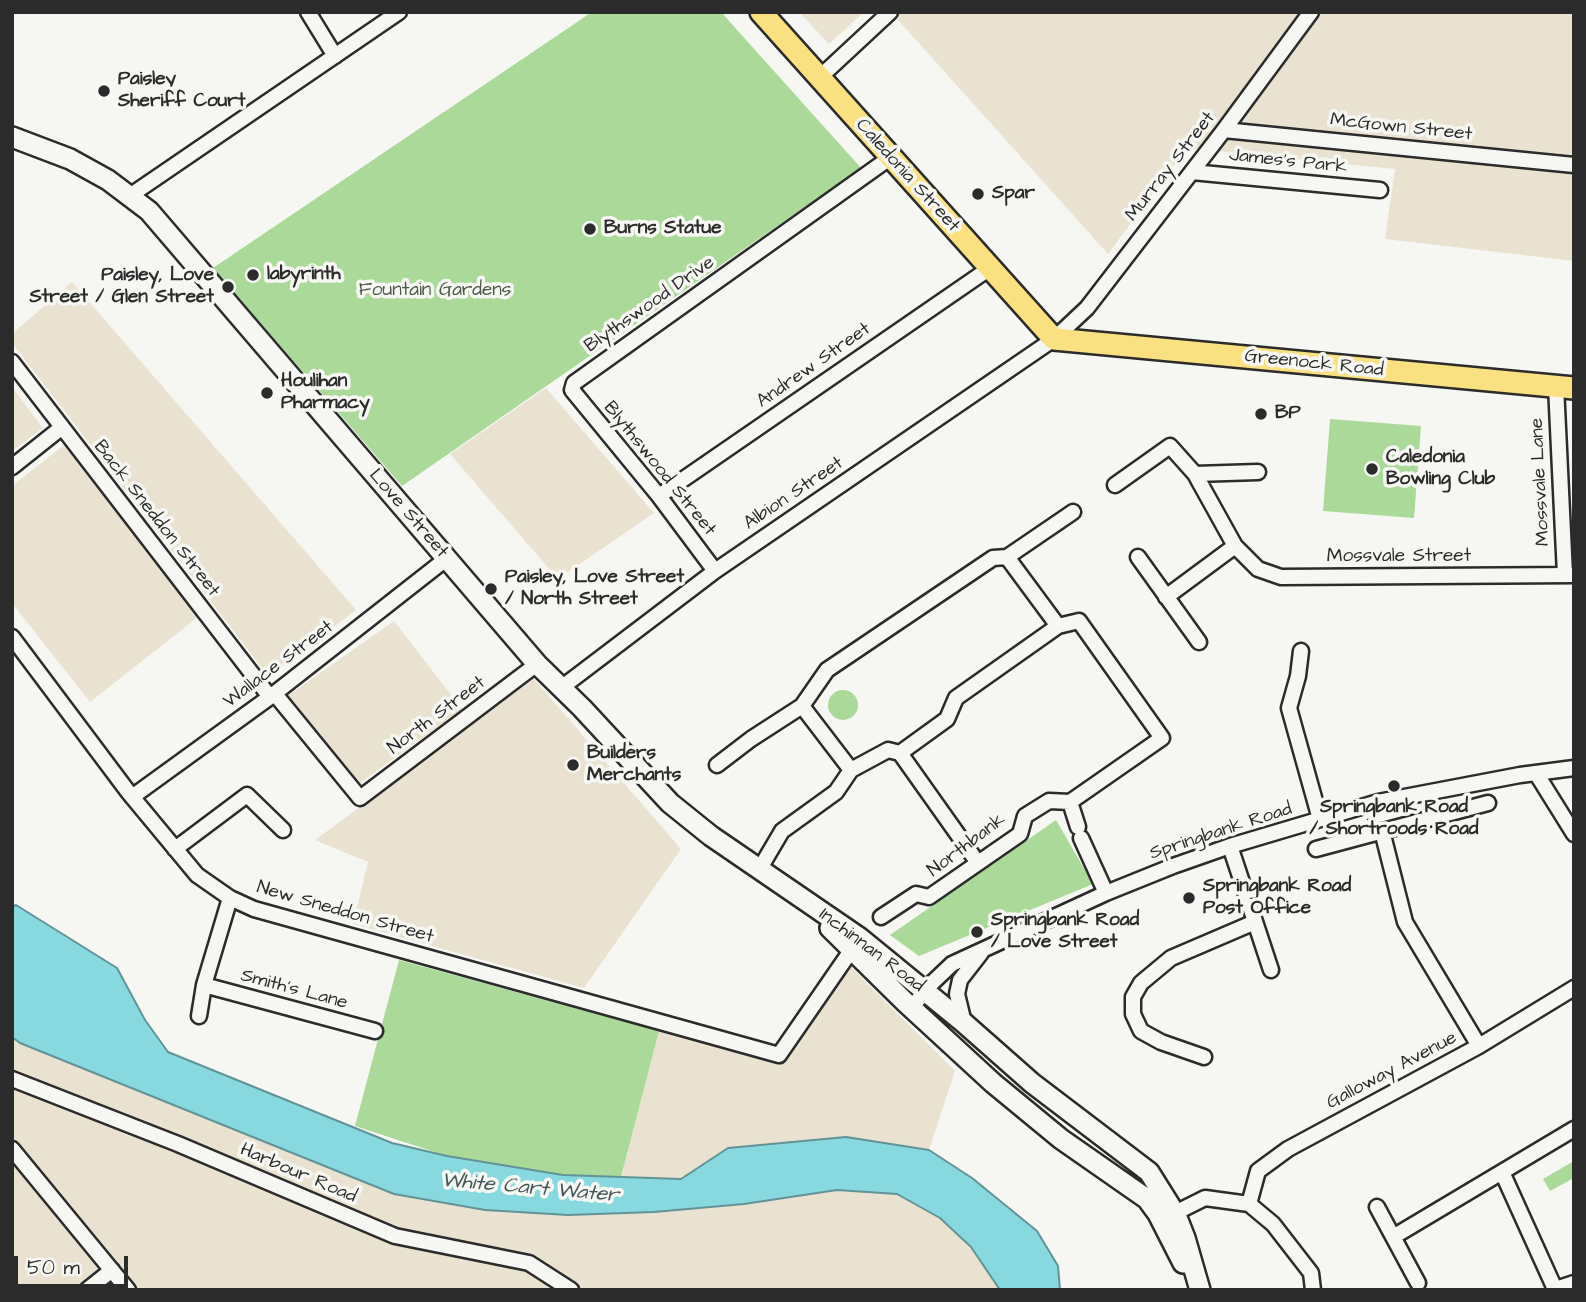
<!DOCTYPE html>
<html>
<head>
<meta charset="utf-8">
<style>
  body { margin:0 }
  #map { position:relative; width:1586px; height:1302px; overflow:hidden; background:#f6f6f2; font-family:"Architects Daughter",sans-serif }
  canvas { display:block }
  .frame { position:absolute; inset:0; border:14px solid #2b2b2b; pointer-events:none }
  .scale { position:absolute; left:14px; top:1256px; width:114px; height:32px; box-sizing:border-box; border:4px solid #2b2b2b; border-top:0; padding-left:9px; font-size:21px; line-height:24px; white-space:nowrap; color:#2b2b2b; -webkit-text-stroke:5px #f6f6f2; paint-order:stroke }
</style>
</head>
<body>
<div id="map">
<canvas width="1586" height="1302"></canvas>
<div class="frame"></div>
<div class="scale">50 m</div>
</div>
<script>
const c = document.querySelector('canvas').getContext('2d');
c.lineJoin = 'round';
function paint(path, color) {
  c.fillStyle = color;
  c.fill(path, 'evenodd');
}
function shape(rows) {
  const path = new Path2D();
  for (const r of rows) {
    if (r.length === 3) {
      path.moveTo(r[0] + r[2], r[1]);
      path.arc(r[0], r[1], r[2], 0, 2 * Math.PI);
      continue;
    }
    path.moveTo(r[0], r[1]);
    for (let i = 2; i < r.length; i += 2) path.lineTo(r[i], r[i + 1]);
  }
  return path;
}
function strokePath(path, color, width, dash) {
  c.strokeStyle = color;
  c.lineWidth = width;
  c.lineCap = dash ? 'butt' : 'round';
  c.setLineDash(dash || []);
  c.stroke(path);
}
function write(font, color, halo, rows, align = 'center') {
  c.font = font + ' "Architects Daughter",sans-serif';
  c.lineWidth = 7;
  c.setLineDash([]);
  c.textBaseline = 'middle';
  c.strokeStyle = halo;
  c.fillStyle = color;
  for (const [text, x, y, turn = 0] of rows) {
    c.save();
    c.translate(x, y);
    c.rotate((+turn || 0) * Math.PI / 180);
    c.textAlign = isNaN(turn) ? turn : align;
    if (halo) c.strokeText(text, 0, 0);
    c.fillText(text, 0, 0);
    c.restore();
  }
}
paint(shape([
  [799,12,864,12,829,44],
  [891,12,1574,12,1574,261,1385,239,1395,169,1187,148,1108,254],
  [72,282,356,610,268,676,12,343,12,334],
  [12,387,43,428,12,451],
  [546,388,654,513,558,579,450,454],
  [64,445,198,617,90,702,12,603,12,486],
  [394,621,462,709,360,783,286,697],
  [534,679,681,849,584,988,353,924,368,862,315,840],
  [849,965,955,1071,929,1150,846,1137,728,1148,682,1179,621,1177,659,1031,775,1062],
  [12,1037,20,1043,395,1194,744,1204,837,1190,897,1194,940,1218,971,1247,1000,1290,12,1290]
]), '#eae2d1');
paint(shape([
  [592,12,721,12,861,168,402,486,213,268],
  [1330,419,1421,426,1414,518,1323,511],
  [843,705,15],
  [1056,820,1093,884,919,956,890,935],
  [399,960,659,1031,621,1177,563,1175,447,1156,355,1126],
  [1574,1161,1574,1178,1550,1191,1543,1179]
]), '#aad999');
const water = shape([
  [16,905,117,968,145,1020,168,1052,392,1143,447,1156,563,1175,681,1179,728,1148,846,1137,929,1150,972,1178,1037,1231,1058,1266,1060,1290,1000,1290,971,1247,940,1218,897,1194,837,1190,744,1204,654,1212,568,1215,485,1210,394,1194,20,1043,12,1037,12,907,16,905]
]);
paint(water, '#87d9df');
strokePath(water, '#629397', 2);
const street = shape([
  [308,12,335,56],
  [819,78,890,12],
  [1224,130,1574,165],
  [1192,172,1380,190],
  [131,195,399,12],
  [12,362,270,697],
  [1556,386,1565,575],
  [12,467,61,428],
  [1195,474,1258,472],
  [1115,485,1170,446,1195,474,1235,546,1166,597],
  [659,496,990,268],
  [1235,546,1258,569,1281,577,1574,575],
  [1007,557,1073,512],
  [1138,557,1199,642],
  [715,571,659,496,572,390,574,383,891,157],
  [12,637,129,793,197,875,230,898,254,909,779,1055,857,942],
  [1301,651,1298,676,1289,708,1320,819],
  [561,688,715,571,1054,339,1087,308,1224,130,1311,12],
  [275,694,360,798,537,664],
  [802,706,851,770],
  [900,753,978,863],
  [717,765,751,739,802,706,827,670,993,558,1007,557,1058,626],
  [1536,773,1574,834],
  [132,797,270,697,446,559],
  [1070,802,1078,827],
  [1382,831,1405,922,1479,1046],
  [1081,838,1106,893],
  [1230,846,1271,970],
  [175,849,247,795,283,830],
  [1316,849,1488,803],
  [759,870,782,831,836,792,851,770,888,750,900,753,947,719,956,698,1058,626,1079,621,1162,738,1070,802],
  [881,917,916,894,929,897,1020,834,1025,816,1049,801,1070,802],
  [204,985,375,1031],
  [912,1007,932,983,952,964,1106,893,1173,866,1230,846,1378,802,1520,775,1574,768],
  [199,1016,204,985,230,898],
  [964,1023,957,994,960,980,981,953],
  [1204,1057,1161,1042,1141,1031,1133,1014,1133,997,1141,983,1171,958,1255,922],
  [12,1079,178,1144,395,1236,529,1263,571,1290],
  [12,1149,128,1290],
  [1502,1172,1555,1289],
  [1249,1204,1258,1171,1288,1149,1479,1046,1574,988],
  [1377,1207,1418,1283],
  [1169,1216,1205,1198,1249,1204,1273,1224,1311,1273,1313,1290],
  [1393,1237,1574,1129],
  [87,1290,112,1270],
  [1553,1290,1574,1283]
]);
const secondary = shape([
  [12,137,70,159,108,180,149,211,537,664,582,708,670,803,711,836,860,938,964,1023,1032,1083,1149,1172,1176,1215,1185,1238,1200,1290],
  [830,928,905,1002,993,1083,1061,1139,1147,1199,1158,1214,1183,1263]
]);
const primary = shape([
  [761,12,1054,339,1574,388]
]);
strokePath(street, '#2b2b2b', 19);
strokePath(secondary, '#2b2b2b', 24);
strokePath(primary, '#2b2b2b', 26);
strokePath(street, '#f6f6f2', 14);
strokePath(secondary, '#f6f6f2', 19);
strokePath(primary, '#f9e181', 21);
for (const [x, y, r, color] of [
  [104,91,7,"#2b2b2b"],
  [978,194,7,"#2b2b2b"],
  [590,229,7,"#2b2b2b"],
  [253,275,7,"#2b2b2b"],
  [228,287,7,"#2b2b2b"],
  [267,393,7,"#2b2b2b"],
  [1261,414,7,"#2b2b2b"],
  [1372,469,7,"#2b2b2b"],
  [491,589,7,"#2b2b2b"],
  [573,765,7,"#2b2b2b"],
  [1394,786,7,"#2b2b2b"],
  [1189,898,7,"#2b2b2b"],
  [977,932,7,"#2b2b2b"]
]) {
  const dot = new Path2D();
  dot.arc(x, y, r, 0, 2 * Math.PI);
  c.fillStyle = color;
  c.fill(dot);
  strokePath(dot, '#f6f6f2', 2.5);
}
write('bold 19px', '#2b2b2b', '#f6f6f2', [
  ["Paisley",118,80],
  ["Sheriff Court",118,102],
  ["Spar",992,194],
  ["Burns Statue",604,229],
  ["labyrinth",267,275],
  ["Paisley, Love",214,276,"right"],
  ["Street / Glen Street",214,298,"right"],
  ["Houlihan",281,382],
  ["Pharmacy",281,404],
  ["BP",1275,414],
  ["Caledonia",1386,458],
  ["Bowling Club",1386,480],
  ["Paisley, Love Street",505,578],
  ["/ North Street",505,600],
  ["Builders",587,754],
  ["Merchants",587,776],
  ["Springbank Road",1394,808,"center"],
  ["/ Shortroods Road",1394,830,"center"],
  ["Springbank Road",1203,887],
  ["Post Office",1203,909],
  ["Springbank Road",991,921],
  ["/ Love Street",991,943]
], 'left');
write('19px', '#2b2b2b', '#f6f6f2', [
  ["McGown Street",1401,128,6],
  ["James's Park",1288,162,6],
  ["Murray Street",1171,167,-52],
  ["Caledonia Street",907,176,48],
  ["Blythswood Drive",650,305,-35],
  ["Greenock Road",1314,364,6],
  ["Andrew Street",814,366,-35],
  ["Blythswood Street",659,469,51],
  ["Mossvale Lane",1541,482,-93],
  ["Albion Street",794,494,-34],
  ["Love Street",408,514,49],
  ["Back Sneddon Street",156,519,52],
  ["Mossvale Street",1399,557],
  ["Wallace Street",279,665,-37],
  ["North Street",437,716,-37],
  ["Springbank Road",1221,832,-18],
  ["Northbank",967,846,-37],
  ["New Sneddon Street",345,913,16],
  ["Inchinnan Road",871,951,37],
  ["Smith's Lane",294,990,15],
  ["Galloway Avenue",1392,1071,-28],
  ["Harbour Road",298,1174,23]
]);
write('19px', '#4b5646', '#f6f6f2', [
  ["Fountain Gardens",435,291]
]);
write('italic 21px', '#425658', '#f6f6f2', [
  ["White Cart Water",530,1189,5]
]);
</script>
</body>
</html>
